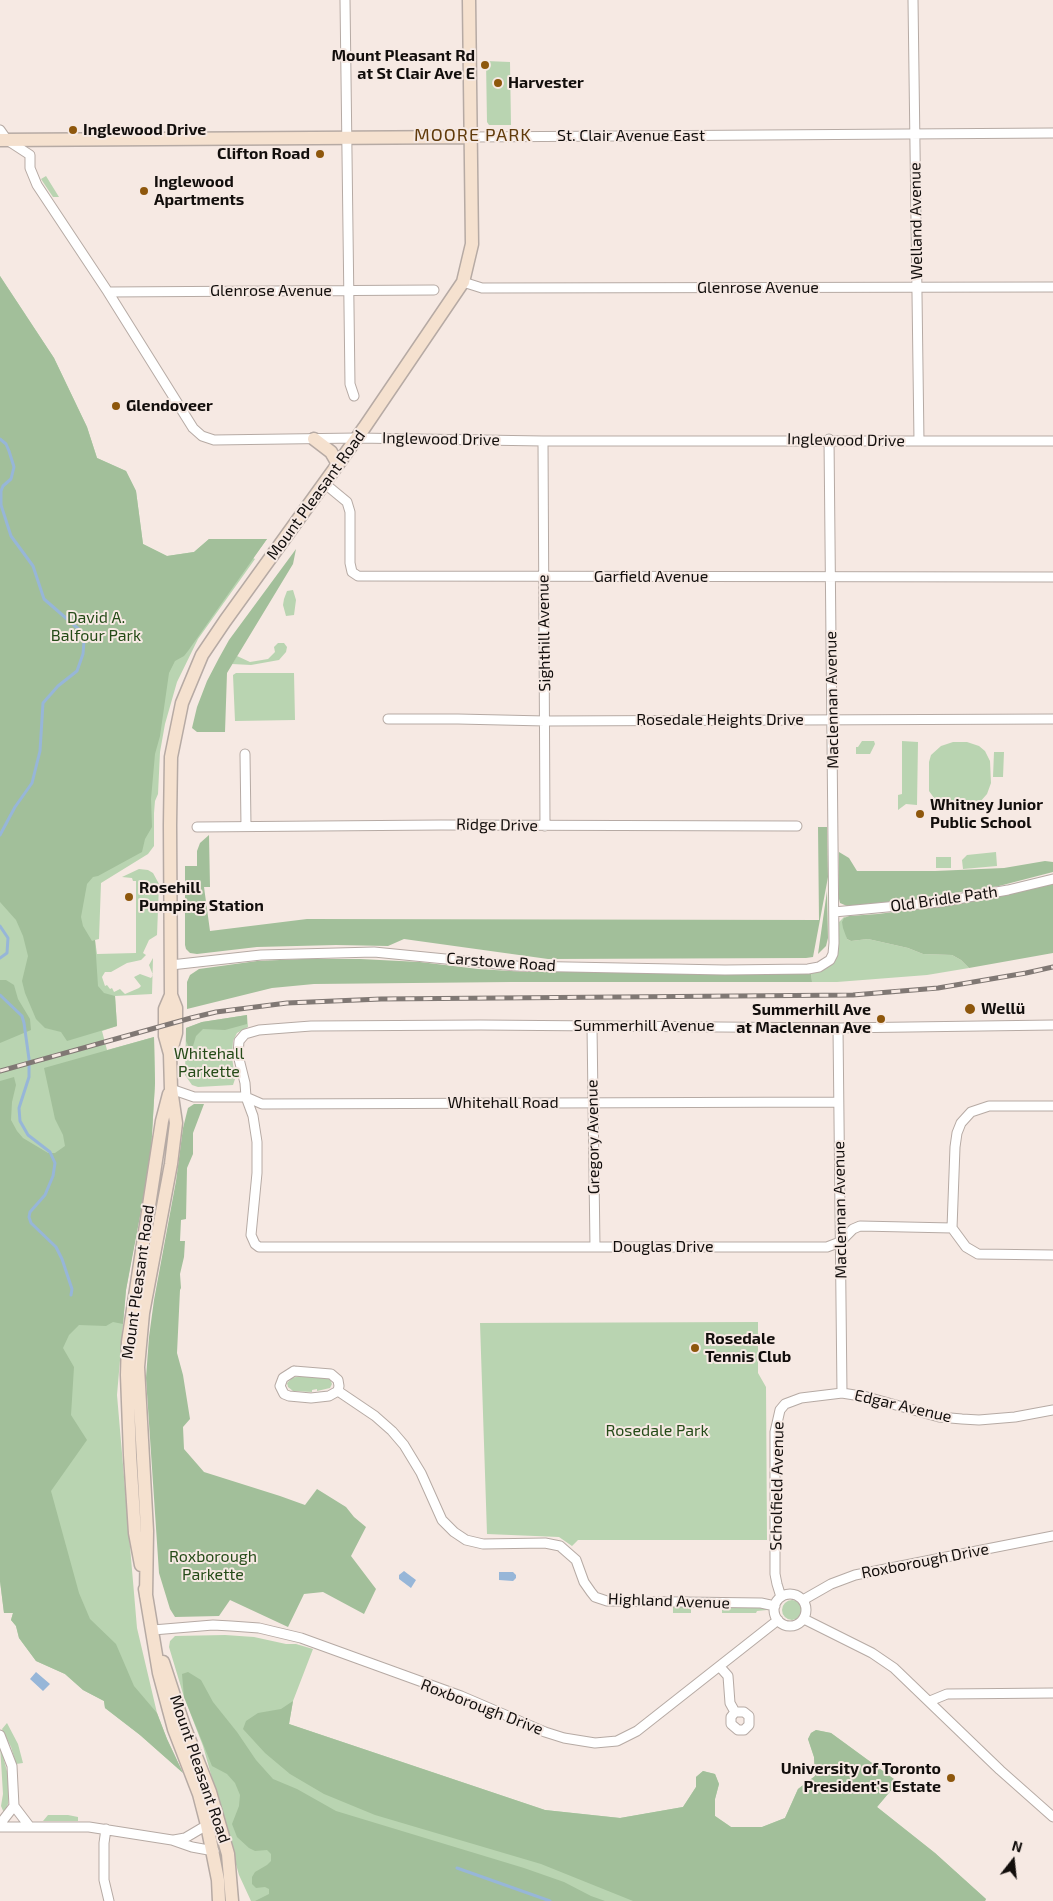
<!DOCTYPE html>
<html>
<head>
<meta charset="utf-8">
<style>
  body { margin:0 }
  #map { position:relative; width:1053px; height:1901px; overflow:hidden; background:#f6e9e3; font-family:"Exo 2",sans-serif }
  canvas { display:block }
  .north { position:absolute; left:988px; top:1836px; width:50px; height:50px; -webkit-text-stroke:4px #f6e9e3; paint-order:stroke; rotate:16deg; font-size:14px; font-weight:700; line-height:20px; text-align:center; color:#120e0c }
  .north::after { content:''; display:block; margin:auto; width:18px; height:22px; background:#120e0c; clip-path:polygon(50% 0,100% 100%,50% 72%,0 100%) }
</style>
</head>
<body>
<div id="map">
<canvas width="1053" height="1901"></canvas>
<div class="north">N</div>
</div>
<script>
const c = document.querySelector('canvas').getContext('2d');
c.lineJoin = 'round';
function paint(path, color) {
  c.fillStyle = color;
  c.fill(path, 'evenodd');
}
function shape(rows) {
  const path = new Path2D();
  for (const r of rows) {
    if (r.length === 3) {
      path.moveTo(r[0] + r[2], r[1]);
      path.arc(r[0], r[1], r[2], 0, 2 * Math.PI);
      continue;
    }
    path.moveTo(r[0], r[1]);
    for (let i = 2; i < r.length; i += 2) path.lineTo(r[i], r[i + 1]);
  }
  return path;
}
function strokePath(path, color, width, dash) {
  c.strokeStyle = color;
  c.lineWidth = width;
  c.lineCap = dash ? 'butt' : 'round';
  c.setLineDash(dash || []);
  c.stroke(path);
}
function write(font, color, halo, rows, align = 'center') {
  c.font = font + ' "Exo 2",sans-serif';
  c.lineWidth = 4;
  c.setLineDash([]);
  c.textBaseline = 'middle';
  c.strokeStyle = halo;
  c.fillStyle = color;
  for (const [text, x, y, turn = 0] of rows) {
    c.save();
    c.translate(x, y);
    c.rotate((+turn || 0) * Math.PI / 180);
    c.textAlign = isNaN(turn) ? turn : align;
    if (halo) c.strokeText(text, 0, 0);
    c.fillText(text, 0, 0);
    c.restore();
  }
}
paint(shape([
  [486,61,510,62,511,125,489,125,487,122],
  [46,176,59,197,53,197,41,179],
  [0,276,54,358,87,427,97,458,126,471,136,491,143,544,167,556,194,552,209,539,267,539,253,558,255,559,198,639,177,682,165,724,160,752,158,794,155,801,154,813,154,846,148,854,101,883,99,939,95,940,97,954,136,953,136,881,133,881,132,878,122,877,139,869,148,870,153,873,159,884,157,935,149,940,143,953,146,955,141,960,127,963,111,972,105,972,102,977,105,986,107,985,110,989,112,988,114,992,120,989,125,994,139,988,141,986,134,977,140,974,151,978,153,975,149,965,153,958,152,994,115,996,117,1026,102,1031,107,1050,154,1037,155,1083,151,1151,126,1290,117,1395,137,1628,157,1713,167,1739,183,1773,140,1735,105,1708,104,1701,83,1690,65,1674,36,1661,19,1638,16,1626,11,1620,13,1613,4,1613,0,1581],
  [293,590,296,600,294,615,286,616,283,605,284,599,287,591],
  [278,643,284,643,287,647,286,652,279,660,251,665,232,664,237,656,250,662,268,659,275,652,274,647],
  [236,673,294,673,295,720,235,721,233,675],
  [862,741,874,741,875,744,870,754,856,754,856,747,858,747],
  [902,741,918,742,917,805,906,804,898,810,898,795,902,794],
  [953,742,967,742,979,746,985,751,990,761,991,783,987,794,980,802,968,807,950,808,942,806,937,802,929,791,929,762,931,755,941,746],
  [994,752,1004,752,1003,777,993,777],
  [996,852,997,866,963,869,962,860,967,855],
  [936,857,951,857,951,868,936,868],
  [849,916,844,918,847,939,851,941,868,939,908,948,923,954,952,955,961,960,969,968,927,975,837,982,812,982,811,972,837,953,839,946,838,923,844,917],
  [247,1015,248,1027,237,1033,233,1041,232,1057,235,1079,233,1085,198,1087,192,1085,185,1075,186,1028,202,1022],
  [758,1322,758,1373,766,1387,767,1540,578,1540,572,1546,559,1537,487,1534,480,1323],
  [304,1375,326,1377,330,1379,332,1384,330,1388,317,1391,317,1389,312,1390,312,1392,293,1391,288,1387,287,1383,292,1378],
  [792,1610,10],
  [673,1606,691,1606,691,1613,673,1613],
  [722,1607,765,1607,767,1610,757,1611,756,1613,722,1613],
  [225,1635,254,1637,286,1644,296,1644,313,1649,293,1701,289,1724,545,1810,620,1818,683,1807,696,1787,696,1777,703,1771,715,1774,719,1784,715,1799,715,1816,731,1827,762,1827,785,1818,798,1789,815,1776,814,1757,808,1739,811,1733,816,1730,831,1733,898,1782,877,1807,935,1853,986,1899,985,1901,251,1901,239,1875,203,1746,184,1697,169,1647,170,1641,175,1636],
  [7,1723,18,1744,23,1763,16,1764,11,1747,2,1729],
  [0,1745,8,1775,9,1798,8,1804,4,1813,1,1806,3,1794],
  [48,1815,68,1815,78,1817,78,1821,43,1821]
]), '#b9d4b1');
paint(shape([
  [0,276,54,358,87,427,97,458,126,471,136,491,143,544,167,556,194,552,209,539,267,539,188,651,184,656,175,661,169,673,160,736,155,754,151,799,152,827,145,839,142,852,98,876,93,877,87,884,81,917,83,926,92,941,95,940,98,986,104,993,115,996,117,1026,67,1041,61,1032,45,1028,36,1019,25,993,22,981,28,956,23,936,16,920,0,902],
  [296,549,293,564,227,673,225,732,197,732,192,728,197,707,207,681,219,658,229,640],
  [818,827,827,827,828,877,813,957,806,958,548,959,404,939,388,946,336,945,257,947,197,954,190,953,186,949,185,945,185,866,197,866,197,851,200,843,209,835,210,887,204,887,210,931,307,919,819,920],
  [839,852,849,858,857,871,935,871,1004,868,1045,861,1053,862,1053,872,999,886,916,899,847,906,840,903,839,899],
  [1053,882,1053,953,969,968,961,960,952,955,923,954,908,948,868,939,851,941,847,939,843,928,842,922,844,918,849,916,878,914,932,907],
  [827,891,828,938,826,946,818,954],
  [302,959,360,959,420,962,478,969,527,972,811,972,812,982,511,982,314,984,272,988,187,1009,187,982,190,975,199,969,257,961],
  [0,980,6,980,14,985,18,999,30,1019,31,1030,0,1043],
  [247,1015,247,1024,225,1030,203,1029,196,1036,193,1046,189,1047,186,1041,186,1028,202,1022],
  [154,1037,155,1083,151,1151,145,1190,126,1290,123,1324,113,1322,106,1326,79,1325,69,1335,63,1348,74,1367,71,1415,87,1440,51,1491,79,1593,90,1619,116,1644,134,1686,157,1713,167,1739,183,1773,140,1735,105,1708,104,1701,83,1690,65,1674,36,1661,19,1638,16,1626,11,1620,13,1613,4,1613,0,1581,0,1081,14,1077,16,1085,12,1102,11,1120,17,1131,23,1138,48,1153,55,1153,65,1146,63,1135,55,1119,44,1068],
  [194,1104,204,1104,193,1133,193,1154,187,1168,186,1219,181,1220,180,1241,185,1241,184,1257,180,1274,181,1288,180,1290,177,1353,183,1375,190,1419,183,1427,184,1449,204,1472,280,1496,305,1505,317,1489,346,1507,354,1517,366,1527,351,1556,376,1589,364,1614,323,1592,304,1594,288,1627,230,1600,219,1616,175,1617,170,1609,159,1573,146,1378,149,1337,154,1300,176,1181,183,1128,188,1108],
  [188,1672,201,1680,213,1702,237,1732,256,1760,273,1779,297,1789,336,1811,524,1868,564,1882,591,1896,605,1901,255,1901,269,1894,269,1889,265,1887,256,1888,252,1884,252,1877,255,1872,267,1865,271,1861,271,1854,267,1850,255,1851,249,1848,237,1837,232,1824,239,1806,240,1795,235,1783,227,1774,212,1766,184,1697,182,1674],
  [293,1701,289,1724,545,1810,620,1818,683,1807,696,1787,696,1777,703,1771,715,1774,719,1784,715,1799,715,1816,731,1827,762,1827,785,1818,798,1789,815,1776,814,1757,808,1739,811,1733,816,1730,831,1733,898,1782,877,1807,935,1853,986,1899,985,1901,633,1901,541,1864,375,1815,324,1794,290,1774,265,1753,243,1729,246,1721,258,1713,281,1709]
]), '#a2bf9a');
paint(shape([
  [404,1571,416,1580,411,1588,399,1579,399,1575],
  [499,1572,513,1572,516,1575,516,1578,513,1581,499,1580],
  [36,1672,50,1684,43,1691,30,1679]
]), '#97b6d8');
strokePath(shape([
  [0,439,6,444,9,451,14,467,11,479,3,486,1,491,1,505,11,536,33,566,44,599,82,632,84,641,83,654,77,671,58,686,43,703,40,751,32,783,15,807,0,835],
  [0,926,8,938,7,953,0,958],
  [0,995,22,1016,24,1023,29,1059,29,1077,19,1108,20,1121,28,1135,50,1152,55,1163,53,1176,45,1195,30,1212,29,1217,31,1223,56,1247,62,1259,72,1289,71,1295],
  [457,1868,550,1901]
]), '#97b6d8', 3);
const street = shape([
  [345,0,350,384,354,396],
  [913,0,919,441],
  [0,130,7,140,30,155,30,168,37,185,108,292,193,428,202,436,214,440,357,438,543,441,1053,441],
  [471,137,1053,133],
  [463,282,482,288,1053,287],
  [108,292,434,290],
  [543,441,545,826],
  [324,483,347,502,350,512,350,563,352,572,358,576,1053,577],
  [388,719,458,719,545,721,1053,719],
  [245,754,246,826],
  [197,827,441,825,797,826],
  [834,912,940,902,1008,890,1053,879],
  [171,965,261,955,374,952,517,966,725,970,808,969,819,967,830,960,833,954,834,943,829,439],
  [592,1026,595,1247],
  [838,1028,842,1393],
  [171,1089,194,1097,246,1097,262,1104,838,1102],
  [952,1228,860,1226,853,1229,840,1242,827,1247,259,1247,255,1244,251,1235,257,1173,257,1142,253,1116,246,1097,245,1083,238,1055,239,1041,245,1034,259,1030,311,1026,481,1025,838,1028,1053,1025],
  [952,1228,955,1147,957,1133,961,1123,971,1112,989,1106,1053,1106],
  [952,1228,966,1247,978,1254,1053,1255],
  [294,1371,331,1374,338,1380,339,1386,338,1391,329,1396,311,1398,289,1396,284,1394,280,1386,283,1378,294,1371],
  [338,1391,375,1416,392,1431,404,1445,421,1473,442,1520,454,1532,466,1540,483,1544,545,1543,560,1546,576,1560,584,1582,591,1592,595,1597,607,1601,761,1603,775,1606],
  [790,1610,16],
  [781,1597,777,1584,775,1574,775,1432,780,1410,785,1404,801,1398,842,1393,867,1397,939,1417,962,1419,979,1420,1015,1417,1053,1410],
  [803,1600,831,1584,855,1575,1053,1536],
  [804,1619,872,1653,894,1668,1000,1770,1053,1817],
  [153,1630,213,1625,231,1626,259,1628,301,1638,461,1696,545,1732,564,1738,595,1743,617,1741,637,1731,778,1620],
  [720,1667,728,1676,730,1703,735,1712,731,1717,731,1724,738,1730,744,1730,749,1725,749,1716,744,1712,735,1712],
  [930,1701,947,1694,1053,1693],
  [0,1735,12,1766,14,1806,30,1827],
  [0,1824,14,1806],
  [0,1827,89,1827,172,1840,192,1847,214,1851],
  [106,1829,104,1843,104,1880,109,1901],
  [174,1840,185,1838,207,1825]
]);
const secondary = shape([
  [0,140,471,137],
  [314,439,331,452,338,464],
  [170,1054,165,1036,165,1009,171,995],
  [141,1565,135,1533,130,1455,127,1375,128,1342,162,1121,169,1094],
  [145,1589,159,1673,174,1729,199,1794,207,1825,218,1880,219,1901],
  [146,1596,147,1531,138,1367,143,1313,171,1164,176,1123,171,1089,170,1054,176,1033,176,1008,171,995,170,825,171,757,182,703,202,655,225,621,364,428,463,282,472,244,469,0],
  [163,1662,184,1726,210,1792,228,1854,232,1901]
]);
strokePath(street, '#b6aaa4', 11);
strokePath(secondary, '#b6aaa4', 15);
strokePath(street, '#fff', 9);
strokePath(secondary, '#f5e1cf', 12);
const rail = shape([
  [0,1071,191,1018,216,1012,287,1003,381,999,853,995,938,988,1026,973,1053,967]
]);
strokePath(rail, '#807874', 5);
strokePath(rail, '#f6e9e3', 3, [9]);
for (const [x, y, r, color] of [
  [485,65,5,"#8e570c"],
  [498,83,5,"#8e570c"],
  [73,130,5,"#8e570c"],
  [320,154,5,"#8e570c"],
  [144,191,5,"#8e570c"],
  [116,406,5,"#8e570c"],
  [920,814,5,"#8e570c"],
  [129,897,5,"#8e570c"],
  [970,1009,6,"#8e570c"],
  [881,1019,5,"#8e570c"],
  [695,1348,5,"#8e570c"],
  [951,1778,5,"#8e570c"]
]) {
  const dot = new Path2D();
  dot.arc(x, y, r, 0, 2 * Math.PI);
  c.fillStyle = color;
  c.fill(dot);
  strokePath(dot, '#f6e9e3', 2);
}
write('bold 16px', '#120e0c', '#f6e9e3', [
  ["Mount Pleasant Rd",475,56,"right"],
  ["at St Clair Ave E",475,74,"right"],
  ["Harvester",508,83],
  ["Inglewood Drive",83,130],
  ["Clifton Road",310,154,"right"],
  ["Inglewood",154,182],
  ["Apartments",154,200],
  ["Glendoveer",126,406],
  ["Whitney Junior",930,805],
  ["Public School",930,823],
  ["Rosehill",139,888],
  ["Pumping Station",139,906],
  ["Wellü",981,1009],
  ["Summerhill Ave",871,1010,"right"],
  ["at Maclennan Ave",871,1028,"right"],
  ["Rosedale",705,1339],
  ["Tennis Club",705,1357],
  ["University of Toronto",941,1769,"right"],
  ["President's Estate",941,1787,"right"]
], 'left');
write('16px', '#120e0c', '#f6e9e3', [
  ["St. Clair Avenue East",631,136],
  ["Welland Avenue",916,221,-91],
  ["Glenrose Avenue",758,288],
  ["Glenrose Avenue",271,291],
  ["Inglewood Drive",441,439,1],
  ["Inglewood Drive",846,440,1],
  ["Mount Pleasant Road",316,495,-54],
  ["Garfield Avenue",651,577],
  ["Sighthill Avenue",544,633,-91],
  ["Maclennan Avenue",832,700,-91],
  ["Rosedale Heights Drive",720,720],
  ["Ridge Drive",497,825,1],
  ["Old Bridle Path",944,899,-8],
  ["Carstowe Road",501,962,4],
  ["Summerhill Avenue",644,1026],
  ["Whitehall Road",503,1103],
  ["Gregory Avenue",593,1137,-91],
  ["Maclennan Avenue",840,1210,-91],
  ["Douglas Drive",663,1247],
  ["Mount Pleasant Road",138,1282,-82],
  ["Edgar Avenue",903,1406,13],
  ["Scholfield Avenue",777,1486,-89],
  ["Roxborough Drive",925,1561,-11],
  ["Highland Avenue",669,1601,2],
  ["Roxborough Drive",482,1707,21],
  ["Mount Pleasant Road",200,1769,71]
]);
write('16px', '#254b18', '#f6e9e3', [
  ["David A.",96,618],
  ["Balfour Park",96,636],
  ["Whitehall",209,1054],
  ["Parkette",209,1072],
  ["Rosedale Park",657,1431],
  ["Roxborough",213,1557],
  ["Parkette",213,1575]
]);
c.letterSpacing = '1px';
write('18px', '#613b0b', '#f6e9e3', [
  ["MOORE PARK",473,135]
]);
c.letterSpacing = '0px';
</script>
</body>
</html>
